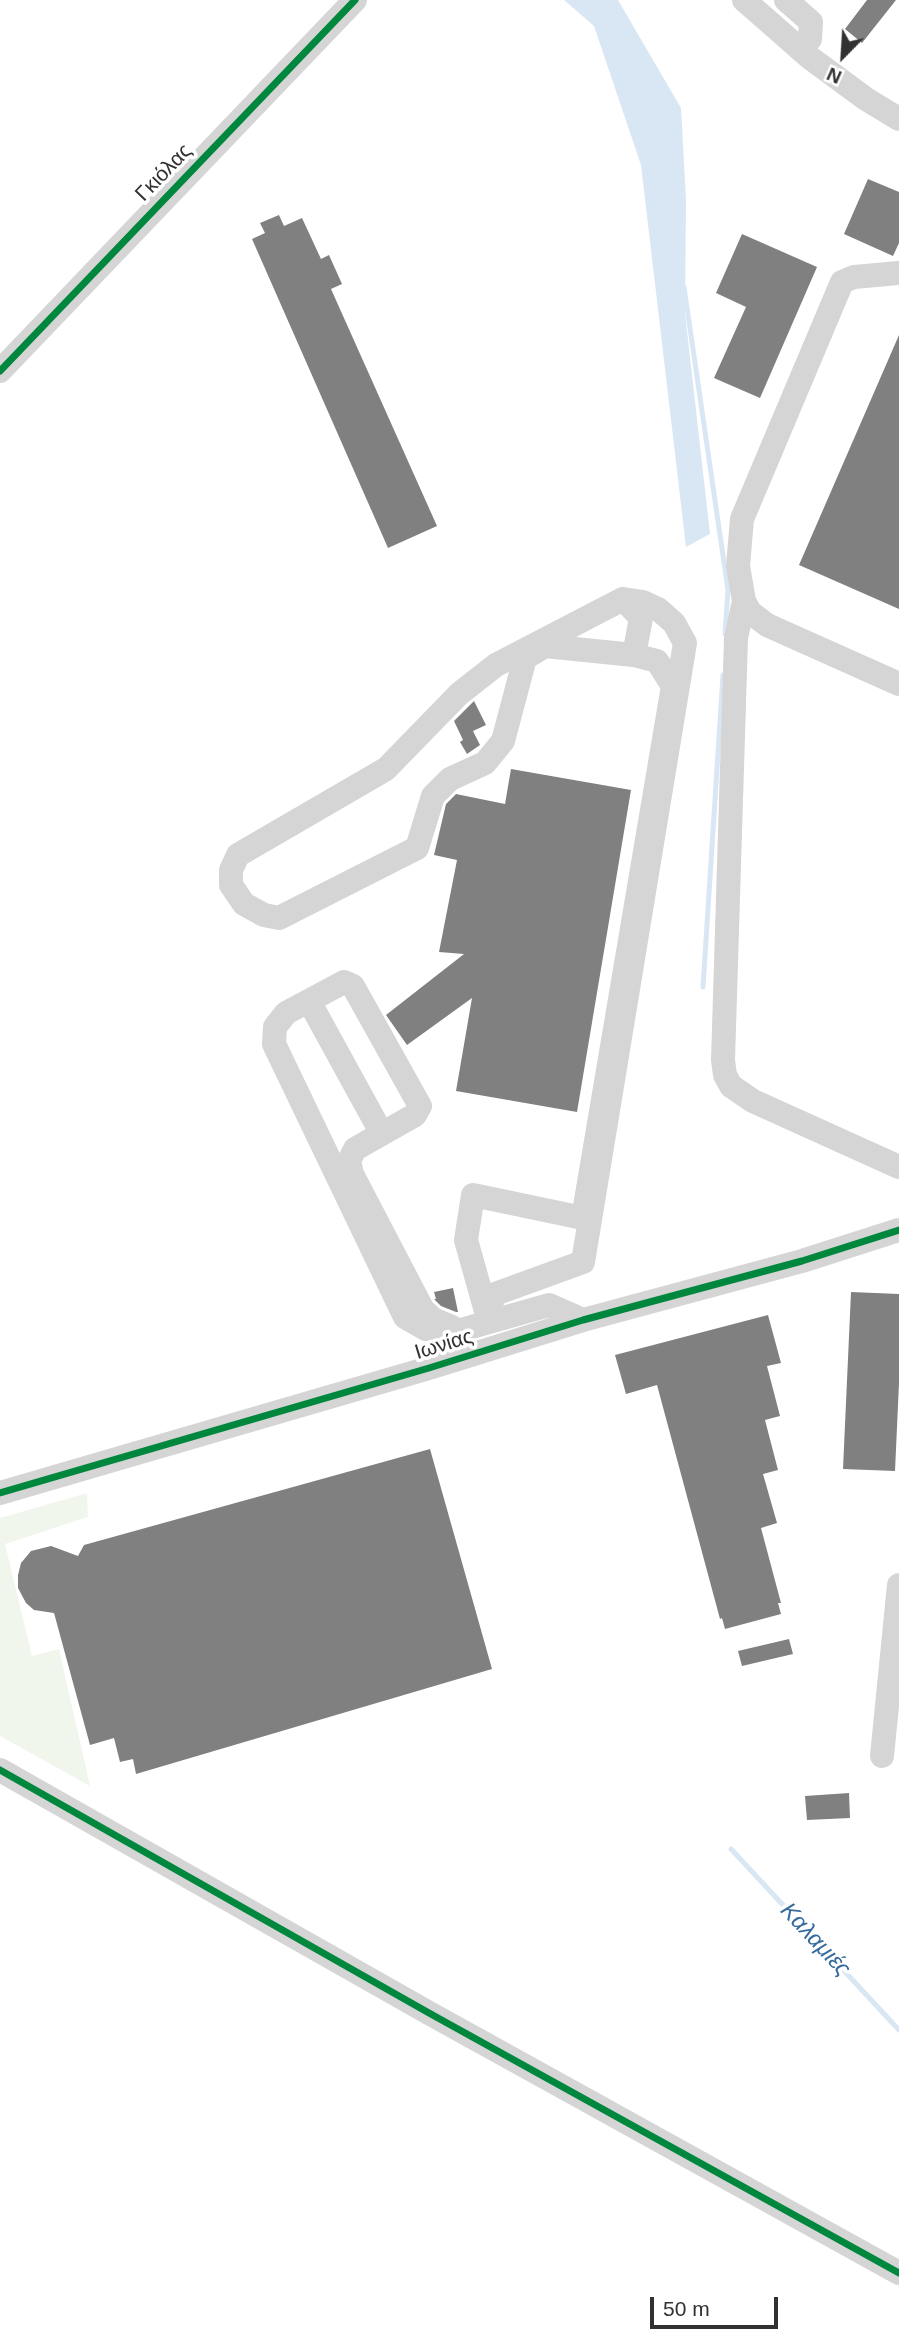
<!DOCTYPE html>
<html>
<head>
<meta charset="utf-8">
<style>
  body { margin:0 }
  #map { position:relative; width:899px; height:2349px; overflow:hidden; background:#fff; font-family:Arial,sans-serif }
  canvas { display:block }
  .north { position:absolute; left:808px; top:21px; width:70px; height:70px; -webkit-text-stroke:5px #fff; paint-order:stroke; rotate:204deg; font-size:19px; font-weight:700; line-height:28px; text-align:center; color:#313131 }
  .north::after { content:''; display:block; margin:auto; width:24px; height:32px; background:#313131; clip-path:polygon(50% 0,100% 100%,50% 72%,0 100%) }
  .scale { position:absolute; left:650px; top:2297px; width:128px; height:32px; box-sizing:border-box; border:4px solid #313131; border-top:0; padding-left:9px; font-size:21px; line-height:24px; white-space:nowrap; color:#313131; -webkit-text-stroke:5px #fff; paint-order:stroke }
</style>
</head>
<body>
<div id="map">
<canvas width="899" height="2349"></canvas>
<div class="north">N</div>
<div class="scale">50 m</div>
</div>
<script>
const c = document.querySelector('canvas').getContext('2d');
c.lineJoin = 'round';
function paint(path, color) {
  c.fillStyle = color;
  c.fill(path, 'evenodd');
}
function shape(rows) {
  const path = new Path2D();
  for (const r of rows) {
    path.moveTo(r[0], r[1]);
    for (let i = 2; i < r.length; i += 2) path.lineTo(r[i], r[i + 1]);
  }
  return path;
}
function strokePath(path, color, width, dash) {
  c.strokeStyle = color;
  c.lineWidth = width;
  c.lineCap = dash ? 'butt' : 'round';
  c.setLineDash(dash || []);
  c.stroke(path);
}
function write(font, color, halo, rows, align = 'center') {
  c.font = font + ' Arial,sans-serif';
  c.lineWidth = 7;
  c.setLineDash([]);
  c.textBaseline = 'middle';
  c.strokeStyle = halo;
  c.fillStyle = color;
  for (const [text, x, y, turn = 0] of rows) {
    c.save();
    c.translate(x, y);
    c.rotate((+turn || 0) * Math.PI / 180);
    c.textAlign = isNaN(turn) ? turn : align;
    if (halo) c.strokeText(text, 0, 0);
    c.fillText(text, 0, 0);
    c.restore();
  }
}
paint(shape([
  [87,1493,88,1517,5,1544,32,1656,59,1649,90,1786,0,1736,0,1518]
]), '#f1f6ed');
paint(shape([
  [564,0,618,0,681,108,686,200,685,313,710,534,686,547,641,165,594,26]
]), '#d9e7f4');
strokePath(shape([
  [684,287,728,590,725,634],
  [703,987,723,675],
  [731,1849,899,2030]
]), '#d9e7f4', 5);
paint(shape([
  [867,0,896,0,862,43,845,29],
  [868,179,899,192,899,243,893,256,844,234],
  [279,215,284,226,302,218,321,259,329,255,342,284,331,289,437,526,388,548,252,239,265,233,260,223],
  [742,234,817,267,760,398,714,378,746,307,716,293],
  [899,335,899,609,799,565],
  [474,701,486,725,473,731,480,745,467,754,460,742,463,740,454,721],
  [511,769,631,790,577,1112,456,1091,472,998,407,1045,386,1015,464,954,439,952,457,860,434,855,446,804,456,794,505,804],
  [453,1288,458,1312,456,1312,441,1306,434,1299,436,1299,434,1292],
  [851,1292,899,1294,899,1383,895,1471,843,1469],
  [768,1315,781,1363,767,1366,780,1416,765,1420,778,1470,763,1474,777,1523,761,1528,781,1603,778,1603,781,1614,725,1629,722,1618,720,1619,657,1385,626,1394,615,1355],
  [430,1449,492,1669,136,1774,133,1759,120,1762,114,1738,90,1745,54,1613,34,1610,26,1603,18,1588,18,1575,21,1563,31,1551,51,1546,78,1556,84,1545],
  [789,1639,793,1654,742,1666,738,1651],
  [849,1793,850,1818,807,1820,805,1796]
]), '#808080');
strokePath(shape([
  [744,0,809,57,866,99,899,119],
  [786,0,811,22,810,39],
  [899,273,854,277,842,282,742,519,738,566,744,601,750,612,767,625,899,684],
  [0,371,355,0],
  [623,599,641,618,634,655],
  [744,601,736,638,723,1060,725,1075,731,1086,753,1101,899,1167],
  [309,1001,382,1134],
  [487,1314,495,1294,583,1262,685,643,674,623,658,609,643,602,623,599,496,665,459,694,386,769,238,855,231,870,231,885,244,904,264,915,279,918,417,848,433,796,450,779,485,763,503,741,525,658,545,646,634,655,657,661,673,686,583,1218,473,1195,466,1240,489,1322],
  [452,1327,426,1329,405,1317,274,1044,275,1027,286,1013,344,982,353,986,420,1106,415,1115,355,1149,349,1161,352,1174,423,1310,433,1319,452,1327,454,1332],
  [444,1346,454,1332,549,1305,583,1320],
  [0,1493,429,1368,583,1320,802,1261,899,1230],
  [882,1756,899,1585],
  [0,1770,429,2013,899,2273]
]), '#d5d5d5', 24);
strokePath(shape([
  [0,371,355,0],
  [0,1493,429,1368,583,1320,802,1261,899,1230],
  [0,1770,429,2013,899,2273]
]), '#00873e', 7);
write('21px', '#313131', '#fff', [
  ["Γκιόλας",164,173,-46],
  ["Ιωνίας",444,1345,-17]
]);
write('italic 23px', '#366b9d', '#fff', [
  ["Καλαμιές",815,1940,47]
]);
</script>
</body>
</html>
